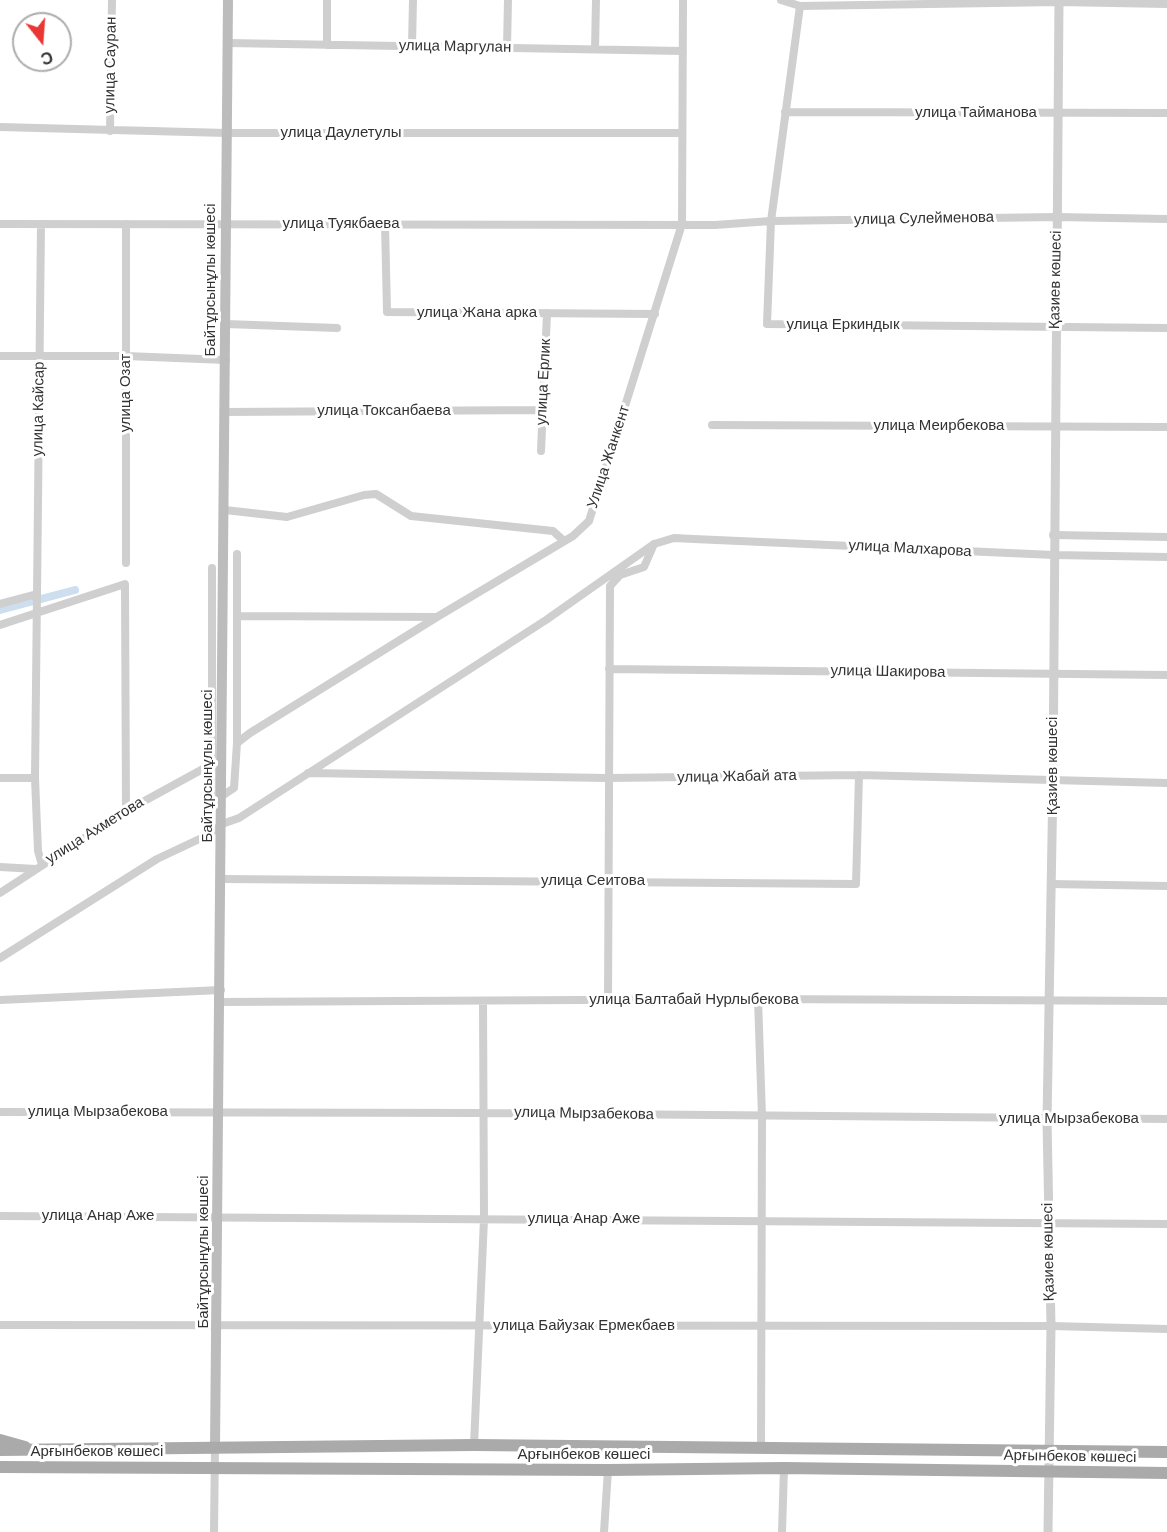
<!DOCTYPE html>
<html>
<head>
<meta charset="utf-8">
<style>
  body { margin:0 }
  #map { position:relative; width:1167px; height:1532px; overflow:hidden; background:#fff; font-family:"DM Sans",sans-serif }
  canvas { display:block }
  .north { position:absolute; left:12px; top:12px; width:60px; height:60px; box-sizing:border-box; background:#fff; border:2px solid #adadad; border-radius:50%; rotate:163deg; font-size:16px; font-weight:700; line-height:24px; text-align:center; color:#323232 }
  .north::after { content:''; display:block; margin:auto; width:21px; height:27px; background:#e93734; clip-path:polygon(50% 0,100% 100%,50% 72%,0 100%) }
</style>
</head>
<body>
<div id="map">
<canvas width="1167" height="1532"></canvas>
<div class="north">С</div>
</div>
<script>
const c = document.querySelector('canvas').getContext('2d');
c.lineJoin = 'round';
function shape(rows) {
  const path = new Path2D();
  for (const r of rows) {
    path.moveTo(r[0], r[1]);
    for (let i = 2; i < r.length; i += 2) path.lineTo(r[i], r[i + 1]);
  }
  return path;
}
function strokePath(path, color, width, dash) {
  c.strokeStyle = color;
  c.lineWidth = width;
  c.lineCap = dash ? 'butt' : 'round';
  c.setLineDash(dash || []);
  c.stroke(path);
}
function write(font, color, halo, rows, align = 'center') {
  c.font = font + ' "DM Sans",sans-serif';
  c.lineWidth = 6;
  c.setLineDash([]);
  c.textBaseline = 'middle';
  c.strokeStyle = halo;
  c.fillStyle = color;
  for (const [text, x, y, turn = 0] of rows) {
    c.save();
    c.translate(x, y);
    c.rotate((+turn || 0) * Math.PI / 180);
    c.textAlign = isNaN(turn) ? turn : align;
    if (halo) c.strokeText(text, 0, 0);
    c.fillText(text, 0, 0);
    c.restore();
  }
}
strokePath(shape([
  [0,610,75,590]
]), '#cddeee', 8);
strokePath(shape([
  [327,0,327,45],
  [781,0,800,6,1059,2,1167,4],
  [800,6,771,221,767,324,1167,328],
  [228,43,683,51],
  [412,46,413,0],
  [507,48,508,0],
  [595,49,596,0],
  [785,112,1167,113],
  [0,127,227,133,682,133],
  [110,131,112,0],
  [0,224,715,225,771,221,1057,217,1167,219],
  [41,224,35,778,38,851,42,865],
  [126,224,126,563],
  [385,224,387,312,655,314],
  [226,324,337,328],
  [0,356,126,356,226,360],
  [225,412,543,410],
  [712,425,1167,427],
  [541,451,547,313],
  [225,510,287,517,364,495,376,494,411,516,553,531,564,541],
  [1053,535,1167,537],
  [237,554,237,743,250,733,437,617,573,536,589,521,682,224,683,0],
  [0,604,37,594],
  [238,616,435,617],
  [0,625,125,584,126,811],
  [609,669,1167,675],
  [212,764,214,792,222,796,234,788,237,743],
  [308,773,607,778,859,775,1167,783],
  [0,778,35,778],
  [0,867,36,869],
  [222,879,856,884,859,775],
  [1051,884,1167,886],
  [0,893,126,811,212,764,212,568],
  [0,958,157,859,210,834,222,824,239,818,546,620,654,544,674,538,694,539,1054,555,1167,557],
  [758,999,762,1116,761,1448],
  [0,1000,221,990],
  [608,1000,610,586,620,575,644,567,654,544],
  [221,1002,758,999,1167,1001],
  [0,1112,483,1113,1167,1119],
  [0,1216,1167,1224],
  [0,1325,1051,1326,1167,1329],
  [474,1445,484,1219,483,1001],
  [214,1532,215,1447],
  [604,1532,608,1470],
  [782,1532,784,1468]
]), '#cfcfcf', 8);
strokePath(shape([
  [1048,1532,1051,1326,1047,1120,1053,781,1059,0]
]), '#cfcfcf', 9);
strokePath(shape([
  [215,1447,228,0]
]), '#bcbcbc', 10);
strokePath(shape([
  [0,1440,25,1447],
  [0,1450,474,1445,1167,1452],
  [0,1467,608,1470,784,1468,1167,1473]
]), '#aaa', 12);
write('15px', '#323232', '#fff', [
  ["улица Маргулан",455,47,1],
  ["улица Сауран",111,65,-89],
  ["улица Тайманова",976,113],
  ["улица Даулетулы",341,133],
  ["улица Сулейменова",924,219,-1],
  ["улица Туякбаева",341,224],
  ["Байтұрсынұлы көшесі",211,280,-90],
  ["Қазиев көшесі",1056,280,-89],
  ["улица Жана арка",477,313],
  ["улица Еркиндык",843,325],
  ["улица Ерлик",544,382,-87],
  ["улица Озат",126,393,-90],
  ["улица Кайсар",39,409,-89],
  ["улица Токсанбаева",384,411],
  ["улица Меирбекова",939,426],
  ["Улица Жанкент",609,457,-72],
  ["улица Малхарова",910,549,3],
  ["улица Шакирова",888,672,1],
  ["Байтұрсынұлы көшесі",208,766,-90],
  ["Қазиев көшесі",1053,766,-90],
  ["улица Жабай ата",737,777,-1],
  ["улица Ахметова",95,831,-32],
  ["улица Сеитова",593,881],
  ["улица Балтабай Нурлыбекова",694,1000],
  ["улица Мырзабекова",98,1112],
  ["улица Мырзабекова",584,1114,1],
  ["улица Мырзабекова",1069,1119],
  ["улица Анар Аже",98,1216],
  ["улица Анар Аже",584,1219],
  ["Байтұрсынұлы көшесі",204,1252,-90],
  ["Қазиев көшесі",1049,1252,-91],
  ["улица Байузак Ермекбаев",584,1326],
  ["Арғынбеков көшесі",97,1452],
  ["Арғынбеков көшесі",584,1455],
  ["Арғынбеков көшесі",1070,1457,1]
]);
</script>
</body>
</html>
